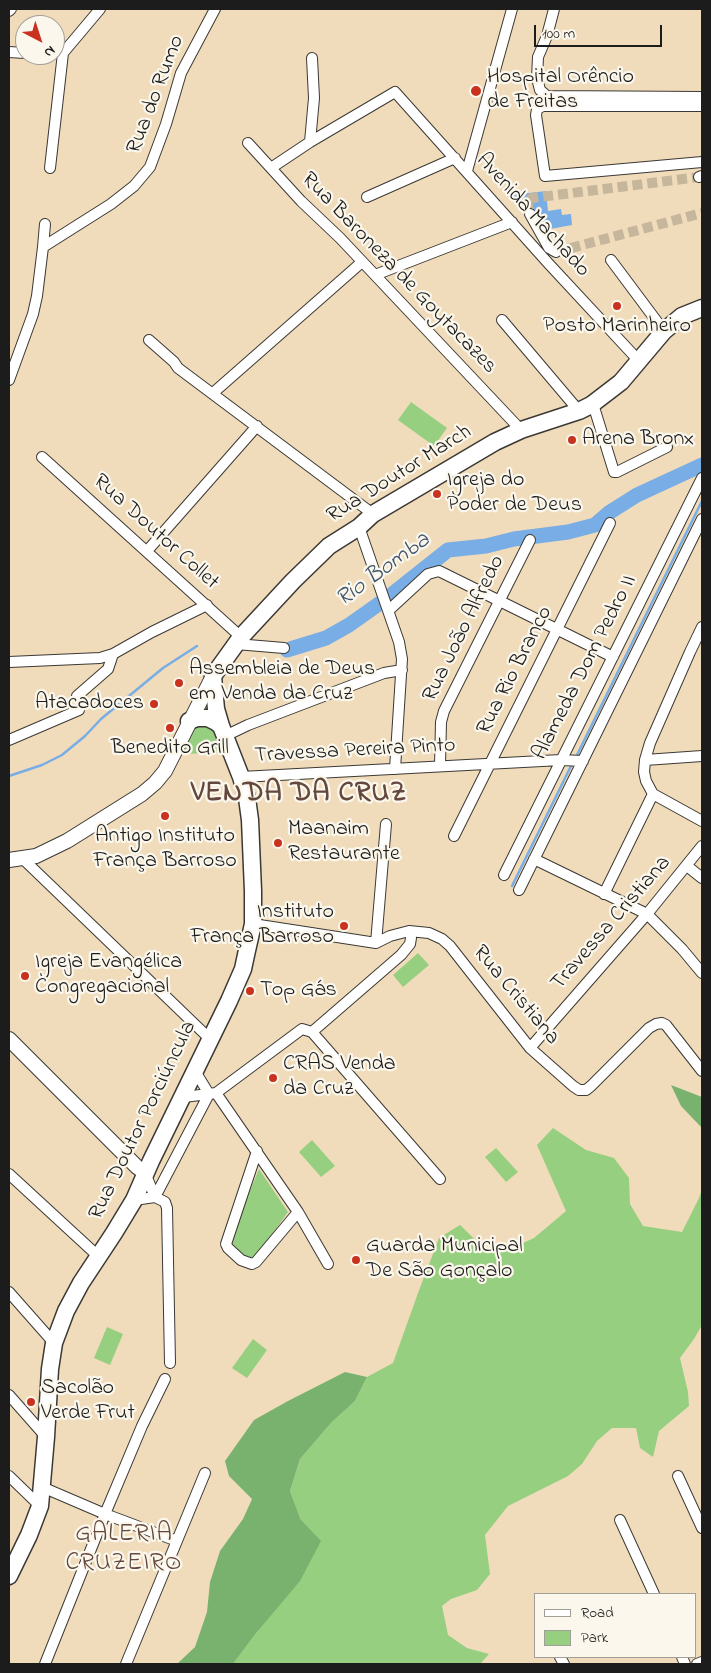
<!DOCTYPE html>
<html>
<head>
<meta charset="utf-8">
<style>
  body { margin:0 }
  #map { position:relative; width:711px; height:1673px; overflow:hidden; background:#f0dcbb; font-family:"Indie Flower",sans-serif }
  canvas { display:block }
  .frame { position:absolute; inset:0; border:10px solid #1c1c1c; pointer-events:none }
  .legend { position:absolute; left:534px; top:1593px; width:162px; height:65px; box-sizing:border-box; background:#fbf7ec; border:1px solid #a29f99; margin:0; padding:6px 9px; list-style:none; font-size:15px; color:#1c1c1c }
  .legend li { display:flex; align-items:center; gap:10px; height:25px }
  .legend b { width:25px; border:1px solid #a29f99 }
  .north { position:absolute; left:15px; top:15px; width:50px; height:50px; box-sizing:border-box; background:#fbf7ec; border:1px solid #a29f99; border-radius:50%; rotate:140deg; font-size:14px; font-weight:700; line-height:20px; text-align:center; color:#1c1c1c }
  .north::after { content:''; display:block; margin:auto; width:18px; height:22px; background:#c8321e; clip-path:polygon(50% 0,100% 100%,50% 72%,0 100%) }
  .scale { position:absolute; left:534px; top:25px; width:128px; height:22px; box-sizing:border-box; border:2px solid #1c1c1c; border-top:0; padding-left:6px; font-size:15px; line-height:18px; white-space:nowrap; color:#1c1c1c; -webkit-text-stroke:4px #fbf7ec; paint-order:stroke }
</style>
</head>
<body>
<div id="map">
<canvas width="711" height="1673"></canvas>
<div class="frame"></div>
<ul class="legend">
<li><b style="height:6px;background:#fff"></b>Road</li>
<li><b style="height:14px;background:#97cf81"></b>Park</li>
</ul>
<div class="north">N</div>
<div class="scale">100 m</div>
</div>
<script>
const c = document.querySelector('canvas').getContext('2d');
c.lineJoin = 'round';
function paint(path, color) {
  c.fillStyle = color;
  c.fill(path, 'evenodd');
}
function shape(rows) {
  const path = new Path2D();
  for (const r of rows) {
    path.moveTo(r[0], r[1]);
    for (let i = 2; i < r.length; i += 2) path.lineTo(r[i], r[i + 1]);
  }
  return path;
}
function strokePath(path, color, width, dash) {
  c.strokeStyle = color;
  c.lineWidth = width;
  c.lineCap = dash ? 'butt' : 'round';
  c.setLineDash(dash || []);
  c.stroke(path);
}
function write(font, color, halo, rows, align = 'center') {
  c.font = font + ' "Indie Flower",sans-serif';
  c.lineWidth = 4.5;
  c.setLineDash([]);
  c.textBaseline = 'middle';
  c.strokeStyle = halo;
  c.fillStyle = color;
  for (const [text, x, y, turn = 0] of rows) {
    c.save();
    c.translate(x, y);
    c.rotate((+turn || 0) * Math.PI / 180);
    c.textAlign = isNaN(turn) ? turn : align;
    if (halo) c.strokeText(text, 0, 0);
    c.fillText(text, 0, 0);
    c.restore();
  }
}
paint(shape([
  [411,402,447,428,434,446,398,420],
  [203,722,213,729,220,753,178,754,191,728],
  [418,953,429,965,403,987,393,975],
  [553,1128,586,1150,614,1158,629,1178,630,1204,643,1226,682,1232,699,1198,702,1189,702,1325,694,1339,680,1358,688,1392,689,1406,659,1431,653,1457,640,1448,636,1428,612,1428,597,1441,582,1464,568,1476,508,1506,485,1535,490,1574,477,1590,451,1599,442,1606,448,1635,467,1648,489,1654,480,1664,233,1664,257,1632,301,1520,290,1491,300,1459,331,1423,355,1401,367,1377,393,1363,418,1293,439,1238,460,1225,488,1252,514,1247,534,1238,566,1211,537,1145],
  [312,1140,335,1166,321,1177,299,1152],
  [496,1148,518,1172,506,1182,485,1157],
  [259,1169,288,1212,254,1259,246,1257,232,1245,244,1205],
  [107,1327,123,1334,110,1365,94,1358],
  [253,1339,267,1350,247,1378,232,1368]
]), '#97cf81');
paint(shape([
  [671,1085,702,1097,702,1128,681,1106],
  [345,1372,367,1377,355,1401,331,1423,300,1459,290,1491,301,1520,321,1541,300,1581,257,1632,233,1664,177,1664,195,1647,207,1612,210,1582,220,1551,243,1519,252,1499,229,1476,225,1461,254,1420,288,1401]
]), '#79b26f');
paint(shape([
  [546,191,548,211,561,209,562,215,571,214,572,225,545,230,512,195]
]), '#78ade6');
strokePath(shape([
  [576,757,702,501],
  [9,776,42,765,62,755,85,736,101,719,163,668,197,646],
  [512,886,572,764]
]), '#78ade6', 2.5);
strokePath(shape([
  [287,650,326,638,349,625,390,596,448,550,486,546,514,539,568,532,595,525,610,512,637,495,702,465]
]), '#78ade6', 15);
strokePath(shape([
  [530,214,527,202,532,198,699,177],
  [556,252,702,213]
]), '#c6b69b', 10, [10, 5]);
const minor = shape([
  [554,9,547,36,538,57,537,78,540,90,547,96,702,97],
  [9,11,11,9],
  [9,52,25,53],
  [702,106,543,106,537,109,536,115,545,176,702,162],
  [310,142,314,98,312,58],
  [248,143,301,201,340,238,521,430],
  [50,168,63,53,100,9],
  [271,168,310,142,395,92,548,263,639,361],
  [467,171,512,9],
  [699,177,702,176],
  [367,197,455,158],
  [530,214,549,248,556,252],
  [43,247,45,224],
  [611,260,664,331],
  [375,275,512,222],
  [502,320,579,411],
  [149,340,174,362,178,368,373,514],
  [9,380,33,314,37,296,43,247,111,204,134,186,150,167,166,124,181,73,215,9],
  [213,393,362,262],
  [593,404,614,472,617,472,667,447],
  [42,457,241,637],
  [359,527,399,642,402,659,395,769],
  [147,551,257,426],
  [389,610,428,574,439,571,613,657],
  [702,627,690,652,650,743,645,760,644,772,646,781,653,794,702,821],
  [236,644,284,648],
  [9,662,100,658,113,654],
  [77,696,108,669,113,654,152,632,207,605],
  [225,736,248,725,384,673,402,670],
  [9,740,79,710],
  [645,760,702,756],
  [440,766,441,722,444,711,530,540],
  [241,777,561,760,583,761],
  [454,836,610,523],
  [22,858,210,1039],
  [534,859,647,914,682,949,702,973],
  [687,866,702,878],
  [504,875,702,478],
  [519,890,702,519],
  [604,894,653,794],
  [253,924,376,943,390,936,409,931,429,933,442,939,450,946,530,1048,573,1086,579,1090,586,1090,591,1086,649,1028,656,1024,662,1023,666,1025,702,1071],
  [376,943,386,824],
  [312,1032,440,1179],
  [530,1048,647,914,702,846],
  [216,1093,298,1212,328,1264],
  [183,1097,209,1094,195,1071],
  [257,1151,226,1244,228,1248,241,1260,252,1264,256,1262,298,1212],
  [9,1174,98,1256],
  [134,1200,155,1197,145,1173],
  [9,1292,54,1343],
  [170,1363,167,1208,165,1202,155,1197,209,1094,216,1093,302,1029,312,1032,401,955,410,944,411,938],
  [9,1395,46,1437],
  [9,1476,40,1506],
  [678,1476,702,1528],
  [42,1487,105,1514,177,1541],
  [620,1520,654,1594],
  [560,1657,564,1664],
  [682,1657,685,1664],
  [45,1664,105,1514,142,1426,165,1379],
  [126,1664,205,1473],
  [697,1664,702,1662]
]);
const secondary = shape([
  [9,860,36,856,67,841,142,794,155,783,165,771,213,676],
  [9,1039,137,1167,145,1173]
]);
const primary = shape([
  [189,721,197,718,208,718,216,722,221,726],
  [9,1576,29,1535,40,1506,46,1437,50,1369,54,1343,66,1311,81,1283,114,1233,134,1200,151,1161,229,1001,243,969,246,955,253,924,253,891,250,820,247,798,241,777,221,726,216,709,213,676,241,637,293,581,329,546,359,527,373,514,495,442,521,430,579,411,591,405,621,382,664,331,682,316,702,308]
]);
strokePath(minor, '#3c3934', 12);
strokePath(secondary, '#3c3934', 16);
strokePath(primary, '#3c3934', 19);
strokePath(minor, '#fff', 10);
strokePath(secondary, '#fff', 14);
strokePath(primary, '#fff', 16);
for (const [x, y, r, color] of [
  [476,91,6,"#c8321e"],
  [617,306,5,"#c8321e"],
  [572,440,5,"#c8321e"],
  [437,494,5,"#c8321e"],
  [179,683,5,"#c8321e"],
  [154,704,5,"#c8321e"],
  [170,728,5,"#c8321e"],
  [165,816,5,"#c8321e"],
  [278,843,5,"#c8321e"],
  [344,926,5,"#c8321e"],
  [25,976,5,"#c8321e"],
  [250,991,5,"#c8321e"],
  [273,1078,5,"#c8321e"],
  [356,1260,5,"#c8321e"],
  [31,1402,5,"#c8321e"]
]) {
  const dot = new Path2D();
  dot.arc(x, y, r, 0, 2 * Math.PI);
  c.fillStyle = color;
  c.fill(dot);
  strokePath(dot, '#fbf7ec', 2);
}
write('22px', '#1c1c1c', '#fbf7ec', [
  ["Hospital Orêncio",487,78],
  ["de Freitas",487,103],
  ["Posto Marinheiro",617,327,"center"],
  ["Arena Bronx",582,440],
  ["Igreja do",447,481],
  ["Poder de Deus",447,506],
  ["Assembleia de Deus",189,670],
  ["em Venda da Cruz",189,695],
  ["Atacadoces",144,704,"right"],
  ["Benedito Grill",170,749,"center"],
  ["Maanaim",288,830],
  ["Restaurante",288,855],
  ["Antigo Instituto",165,837,"center"],
  ["França Barroso",165,862,"center"],
  ["Instituto",334,913,"right"],
  ["França Barroso",334,938,"right"],
  ["Igreja Evangélica",35,963],
  ["Congregacional",35,988],
  ["Top Gás",260,991],
  ["CRAS Venda",283,1065],
  ["da Cruz",283,1090],
  ["Guarda Municipal",366,1247],
  ["De São Gonçalo",366,1272],
  ["Sacolão",41,1389],
  ["Verde Frut",41,1414]
], 'left');
write('22px', '#1c1c1c', '#fbf7ec', [
  ["Rua do Rumo",157,95,-69],
  ["Avenida Machado",532,216,48],
  ["Rua Baroneza de Goytacazes",398,274,46],
  ["Rua Doutor March",400,475,-32],
  ["Rua Doutor Collet",155,533,42],
  ["Rua João Alfredo",465,629,-64],
  ["Alameda Dom Pedro II",586,668,-63],
  ["Rua Rio Branco",516,671,-63],
  ["Travessa Pereira Pinto",355,752,-3],
  ["Travessa Cristiana",612,924,-49],
  ["Rua Cristiana",515,996,50],
  ["Rua Doutor Porciúncula",144,1121,-64]
]);
write('italic 24px', '#41566d', '#fbf7ec', [
  ["Rio Bomba",384,571,-36]
]);
c.letterSpacing = '1px';
write('25px', '#64483d', '#fbf7ec', [
  ["GALERIA",124,1536],
  ["CRUZEIRO",124,1565]
]);
c.letterSpacing = '0px';
c.letterSpacing = '1px';
write('bold 28px', '#64483d', '#fbf7ec', [
  ["VENDA DA CRUZ",299,795]
]);
c.letterSpacing = '0px';
</script>
</body>
</html>
